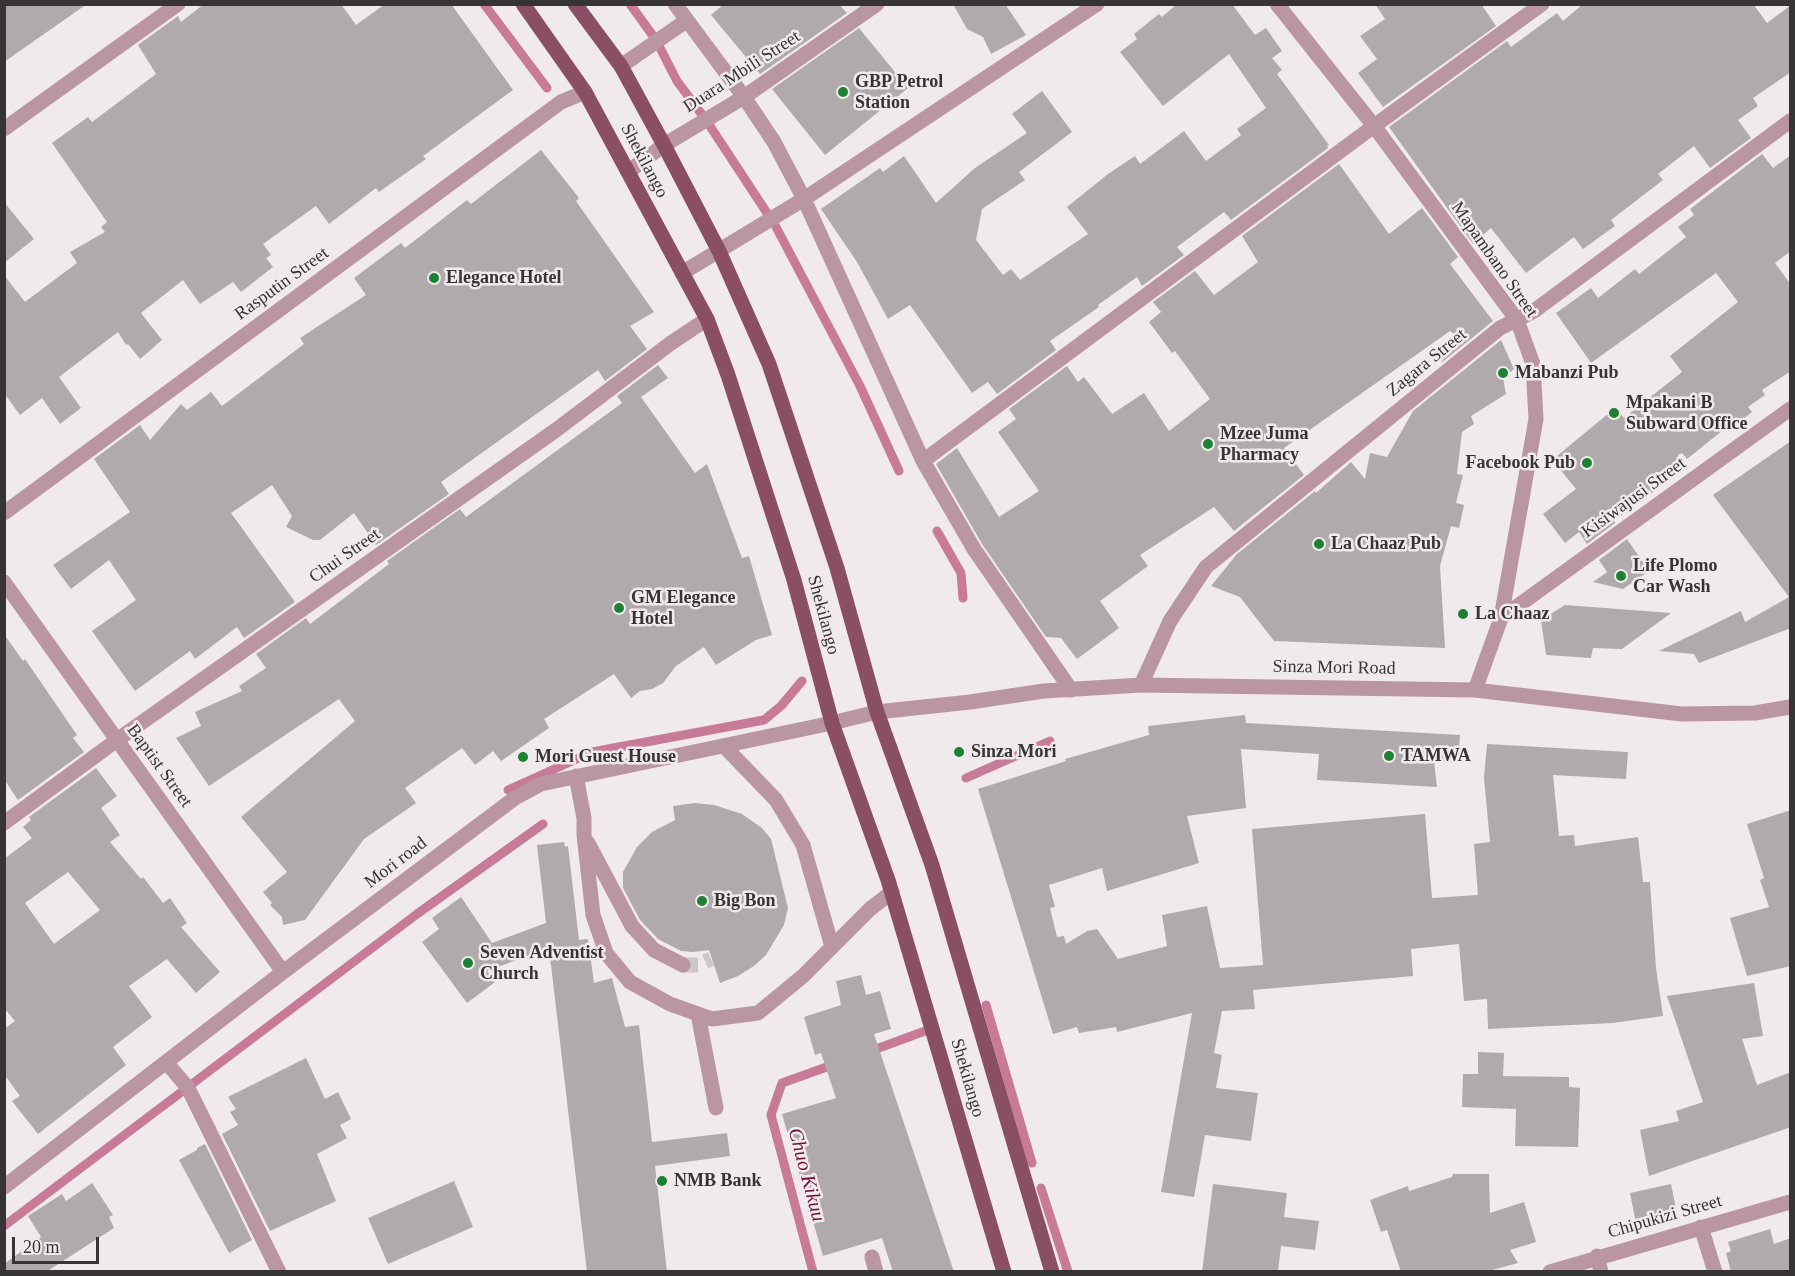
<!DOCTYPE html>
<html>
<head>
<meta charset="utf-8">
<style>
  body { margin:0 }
  #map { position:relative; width:1795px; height:1276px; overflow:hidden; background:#f1eaec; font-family:"Times New Roman",serif }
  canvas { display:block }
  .frame { position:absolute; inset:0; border:6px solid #373435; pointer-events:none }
  .scale { position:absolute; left:12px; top:1237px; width:87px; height:27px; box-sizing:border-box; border:3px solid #373435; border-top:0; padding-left:8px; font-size:18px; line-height:21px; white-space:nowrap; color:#373435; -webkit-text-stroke:4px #f1eaec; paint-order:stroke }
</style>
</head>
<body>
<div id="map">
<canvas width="1795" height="1276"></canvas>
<div class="frame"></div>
<div class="scale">20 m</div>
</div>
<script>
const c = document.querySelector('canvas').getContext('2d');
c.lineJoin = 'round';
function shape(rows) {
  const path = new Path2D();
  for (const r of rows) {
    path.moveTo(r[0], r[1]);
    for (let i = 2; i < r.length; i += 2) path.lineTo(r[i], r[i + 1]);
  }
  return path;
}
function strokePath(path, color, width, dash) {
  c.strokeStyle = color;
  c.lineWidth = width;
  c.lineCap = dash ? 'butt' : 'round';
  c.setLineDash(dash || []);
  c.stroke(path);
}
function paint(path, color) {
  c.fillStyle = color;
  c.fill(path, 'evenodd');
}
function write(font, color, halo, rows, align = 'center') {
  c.font = font + ' "Times New Roman",serif';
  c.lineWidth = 5;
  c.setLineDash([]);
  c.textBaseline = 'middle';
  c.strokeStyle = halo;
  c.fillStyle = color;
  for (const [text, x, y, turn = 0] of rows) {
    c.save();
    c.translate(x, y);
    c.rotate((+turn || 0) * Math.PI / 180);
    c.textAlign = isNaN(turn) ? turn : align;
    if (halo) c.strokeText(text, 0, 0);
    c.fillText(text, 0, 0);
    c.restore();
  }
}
strokePath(shape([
  [484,4,547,88],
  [630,4,656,40,677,81,706,120,767,213],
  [776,227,860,386,899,471],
  [937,531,961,573,963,598],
  [966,778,1050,741],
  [508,790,592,752,764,720,781,706,802,681],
  [986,1005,1032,1163],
  [868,1052,925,1031],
  [1041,1188,1068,1272],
  [4,1226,417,914,543,824],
  [813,1272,771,1115,782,1083,835,1064]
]), '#c77b97', 9);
paint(shape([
  [4,4,87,4,4,62],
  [204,4,341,4,356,25,385,4,451,4,513,90,423,156,426,159,379,192,376,188,329,224,316,206,263,244,271,255,266,258,273,267,241,292,233,282,200,304,183,280,141,313,162,340,140,359,128,344,126,345,118,332,59,377,81,408,60,424,42,398,20,415,4,393,4,275,25,302,77,263,70,252,105,232,101,227,107,222,52,143,88,117,92,122,156,74,138,45,178,16,181,22],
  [724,4,839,4,847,13,760,74,711,15],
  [953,4,1005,4,1026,35,991,54,983,37,967,29],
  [1177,4,1232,4,1255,35,1266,28,1282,51,1272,58,1282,70,1277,74,1329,145,1327,146,1328,148,1231,220,1224,212,1177,247,1184,255,1142,286,1137,277,1098,305,1099,307,1050,341,1056,350,997,394,988,382,972,393,910,305,888,319,857,262,821,209,880,168,883,172,904,156,936,203,975,168,1027,133,1012,114,1042,91,1072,132,1019,172,1025,180,982,209,976,240,1003,275,1011,269,1020,280,1088,234,1067,207,1108,174,1135,156,1140,164,1184,131,1206,161,1241,135,1237,129,1266,108,1229,54,1163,106,1120,52,1137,39,1134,34,1159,14,1162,17],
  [1375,4,1481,4,1496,26,1383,107,1358,73,1377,59,1360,36,1385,19],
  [1583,4,1753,4,1767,23,1791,5,1791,72,1753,98,1758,106,1738,120,1751,138,1710,168,1694,146,1658,174,1663,180,1611,220,1615,226,1583,249,1574,237,1526,273,1491,228,1473,244,1389,127,1507,41,1511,47,1557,13,1563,21],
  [859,28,908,88,825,155,772,89],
  [541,150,579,198,576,201,654,312,630,326,647,349,605,381,598,370,441,482,449,494,376,545,354,513,320,540,313,540,286,527,292,516,272,485,231,513,295,602,244,638,237,627,195,659,190,651,135,691,92,631,136,600,109,560,71,589,53,565,130,512,94,459,140,425,150,440,181,404,187,410,211,392,222,406,304,344,300,338,366,295,354,278,401,243,405,248,467,200,471,204],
  [1762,154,1773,168,1791,155,1791,251,1775,263,1791,285,1791,371,1762,390,1765,395,1748,407,1752,412,1729,430,1727,427,1687,459,1682,453,1678,455,1681,464,1653,486,1656,490,1614,521,1615,523,1587,544,1579,532,1565,543,1543,514,1576,489,1559,468,1563,464,1557,456,1615,408,1624,418,1682,372,1670,356,1738,302,1716,273,1591,363,1556,313,1591,288,1598,298,1635,269,1639,274,1686,237,1678,227,1694,215,1690,209],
  [1339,164,1389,234,1422,208,1458,257,1450,264,1493,321,1441,363,1450,348,1458,339,1457,335,1456,336,1450,331,1284,448,1304,475,1234,531,1214,507,1140,555,1148,566,1100,601,1119,628,1077,659,1061,638,1046,637,982,544,936,464,957,448,999,517,1039,491,998,432,1016,419,1009,409,1067,366,1078,382,1084,377,1112,414,1144,393,1169,431,1210,399,1175,351,1172,353,1149,322,1161,312,1153,302,1195,271,1214,295,1258,262,1242,236],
  [4,202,34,239,4,263],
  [1501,340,1514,369,1503,378,1506,394,1471,416,1474,424,1462,432,1457,474,1463,475,1456,503,1464,505,1459,528,1451,526,1440,566,1445,648,1274,641,1240,597,1211,586,1237,554,1315,491,1316,493,1351,462,1365,479,1370,453,1387,457,1413,411],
  [658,365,668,378,641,397,695,473,707,464,742,558,749,556,772,635,756,640,716,665,704,647,676,666,663,683,652,689,640,691,631,698,614,674,544,719,549,728,501,761,493,751,475,765,462,748,405,788,416,803,364,839,305,920,283,925,282,917,270,905,272,903,263,892,287,872,241,817,355,721,339,699,209,786,176,738,201,726,195,712,242,691,239,686,266,668,256,654,306,618,310,624,389,564,387,561,460,509,466,517,622,403,617,396],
  [1791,441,1791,628,1699,663,1694,654,1659,651,1741,611,1745,622,1789,597,1713,495],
  [1627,539,1649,571,1623,589,1593,582,1607,572,1599,560],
  [1565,605,1671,613,1622,649,1593,648,1591,658,1546,655,1541,620],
  [4,634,23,661,25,659,77,735,73,738,84,752,18,800,4,779],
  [1245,715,1246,723,1460,735,1458,762,1434,761,1437,787,1317,780,1319,754,1241,749,1246,808,1187,816,1199,863,1107,891,1102,868,1049,885,1055,907,1050,908,1057,937,1064,936,1066,944,1087,931,1097,929,1118,959,1167,946,1162,915,1207,906,1220,968,1263,965,1252,829,1425,814,1432,898,1478,895,1474,844,1490,842,1484,778,1487,744,1628,752,1626,779,1553,775,1559,836,1574,835,1575,846,1638,837,1643,882,1650,882,1656,968,1663,1016,1613,1023,1488,1029,1487,999,1464,1001,1459,944,1411,949,1413,976,1253,990,1255,1009,1222,1011,1214,1053,1222,1055,1216,1088,1258,1093,1251,1141,1205,1135,1194,1197,1161,1192,1192,1013,1117,1032,1116,1027,1079,1033,1077,1027,1053,1034,978,789,1066,761,1065,759,1149,735,1148,726],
  [96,768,117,796,101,808,120,835,110,842,141,879,143,877,163,903,170,898,187,923,181,927,220,972,196,993,167,959,129,986,152,1017,113,1047,126,1065,38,1134,12,1101,20,1096,4,1074,4,1029,15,1021,4,1008,4,859,32,838,23,827,31,820,29,817],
  [68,872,100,910,54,944,25,903],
  [695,803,714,805,742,814,762,828,771,839,788,908,784,925,766,955,754,966,738,976,720,983,709,950,693,952,681,951,658,939,640,920,623,888,623,872,637,847,652,832,675,820,673,806],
  [1791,810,1791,966,1747,976,1730,918,1769,907,1760,880,1764,878,1747,824],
  [564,842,565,847,568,846,579,940,588,939,594,983,612,978,625,1027,639,1025,652,1142,727,1133,730,1156,655,1166,667,1272,587,1272,549,948,487,971,495,982,467,1003,422,942,439,929,432,918,461,897,492,943,546,923,537,845],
  [861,975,866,995,880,991,891,1029,874,1034,954,1272,893,1272,882,1238,823,1256,782,1114,836,1098,821,1053,815,1055,804,1017,841,1005,836,981],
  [1754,983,1763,1036,1742,1039,1757,1085,1791,1072,1791,1127,1649,1176,1640,1130,1679,1121,1676,1111,1703,1102,1667,996],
  [1478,1052,1504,1053,1503,1076,1569,1077,1569,1087,1580,1088,1578,1147,1515,1146,1516,1109,1462,1107,1463,1074,1478,1074],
  [306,1058,325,1099,338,1092,351,1119,340,1125,347,1138,317,1154,336,1201,270,1231,222,1134,238,1125,230,1112,236,1109,228,1097],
  [205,1144,252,1240,229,1253,179,1160,197,1150,197,1148],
  [1453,1174,1489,1174,1490,1213,1524,1202,1536,1242,1510,1250,1518,1263,1485,1272,1401,1272,1387,1230,1381,1232,1370,1200,1408,1186,1409,1191,1452,1177],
  [454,1181,473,1227,388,1264,368,1218],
  [92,1183,113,1215,109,1217,114,1228,46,1272,4,1272,4,1264,41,1237,28,1216,62,1194,66,1201],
  [1213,1184,1287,1193,1284,1217,1319,1221,1315,1250,1281,1246,1278,1272,1202,1272],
  [1671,1184,1677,1214,1636,1223,1630,1193],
  [1770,1229,1774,1244,1791,1238,1791,1272,1731,1272,1726,1253,1731,1251,1728,1242]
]), '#b1aaac');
strokePath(shape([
  [683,965,698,965,711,959]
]), '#ccc6c7', 15, [15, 8]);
strokePath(shape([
  [675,4,744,97,774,142,804,199,923,461,974,549,1071,690],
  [1277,4,1374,126,1517,320,1533,364,1536,419,1501,618,1475,690],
  [621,66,686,21],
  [4,129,178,4],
  [628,172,664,145,744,97,877,4],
  [682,273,804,199,1097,4],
  [923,461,1374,126,1542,4],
  [4,513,561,102,585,92],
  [4,582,283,972],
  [1501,618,1790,409],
  [1141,685,1170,621,1206,567,1500,328,1534,311,1790,121],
  [724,746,776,800,803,845,832,947],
  [576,776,584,818,584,835,593,915,606,953,630,982,670,1004,712,1019,758,1013,803,976,870,909,892,892],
  [4,823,117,740,556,430,671,343,707,319],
  [588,843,632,926,654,950,683,965],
  [698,1014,716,1108],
  [166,1062,188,1088,279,1272],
  [4,1187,283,972,515,798,541,784,832,723,877,712,970,702,1044,691,1141,685,1475,690,1682,714,1755,713,1790,707],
  [1701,1227,1715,1272],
  [1597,1256,1601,1272],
  [872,1257,876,1272],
  [1550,1272,1790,1202]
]), '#ba96a2', 15);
strokePath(shape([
  [523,4,585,92,707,319,728,375,794,580,832,723,888,880,1004,1272],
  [575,4,621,66,664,145,719,251,769,364,837,568,877,712,932,865,1052,1272]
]), '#8b4f65', 15);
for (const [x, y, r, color] of [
  [843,92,6,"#1d8134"],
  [434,278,6,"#1d8134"],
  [1503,373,6,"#1d8134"],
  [1614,413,6,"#1d8134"],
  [1208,444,6,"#1d8134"],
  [1587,463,6,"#1d8134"],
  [1319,544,6,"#1d8134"],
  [1621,576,6,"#1d8134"],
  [619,608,6,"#1d8134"],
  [1463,614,6,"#1d8134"],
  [959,752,6,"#1d8134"],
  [1389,756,6,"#1d8134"],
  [523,757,6,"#1d8134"],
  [702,901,6,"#1d8134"],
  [468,963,6,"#1d8134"],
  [662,1181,6,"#1d8134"]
]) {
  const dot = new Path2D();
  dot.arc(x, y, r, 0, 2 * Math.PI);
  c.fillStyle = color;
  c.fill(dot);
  strokePath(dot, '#f1eaec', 2);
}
write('18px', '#373435', '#f1eaec', [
  ["Duara Mbili Street",742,72,-33],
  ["Shekilango",644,161,62],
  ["Mapambano Street",1494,260,55],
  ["Rasputin Street",282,284,-36],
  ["Zagara Street",1427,363,-39],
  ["Kisiwajusi Street",1634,498,-36],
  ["Chui Street",345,556,-35],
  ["Shekilango",823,615,75],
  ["Sinza Mori Road",1334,668,1],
  ["Baptist Street",159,766,54],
  ["Mori road",396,863,-37],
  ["Shekilango",967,1078,74],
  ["Chipukizi Street",1665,1217,-16]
]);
write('bold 18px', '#373435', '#f1eaec', [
  ["GBP Petrol",855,82],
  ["Station",855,103],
  ["Elegance Hotel",446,278],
  ["Mabanzi Pub",1515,373],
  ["Mpakani B",1626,403],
  ["Subward Office",1626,424],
  ["Mzee Juma",1220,434],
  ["Pharmacy",1220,455],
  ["Facebook Pub",1575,463,"right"],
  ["La Chaaz Pub",1331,544],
  ["Life Plomo",1633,566],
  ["Car Wash",1633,587],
  ["GM Elegance",631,598],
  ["Hotel",631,619],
  ["La Chaaz",1475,614],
  ["Sinza Mori",971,752],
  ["TAMWA",1401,756],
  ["Mori Guest House",535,757],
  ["Big Bon",714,901],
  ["Seven Adventist",480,953],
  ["Church",480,974],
  ["NMB Bank",674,1181]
], 'left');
write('italic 20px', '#6d113e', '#f1eaec', [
  ["Chuo Kikuu",806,1175,75]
]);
</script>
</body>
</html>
